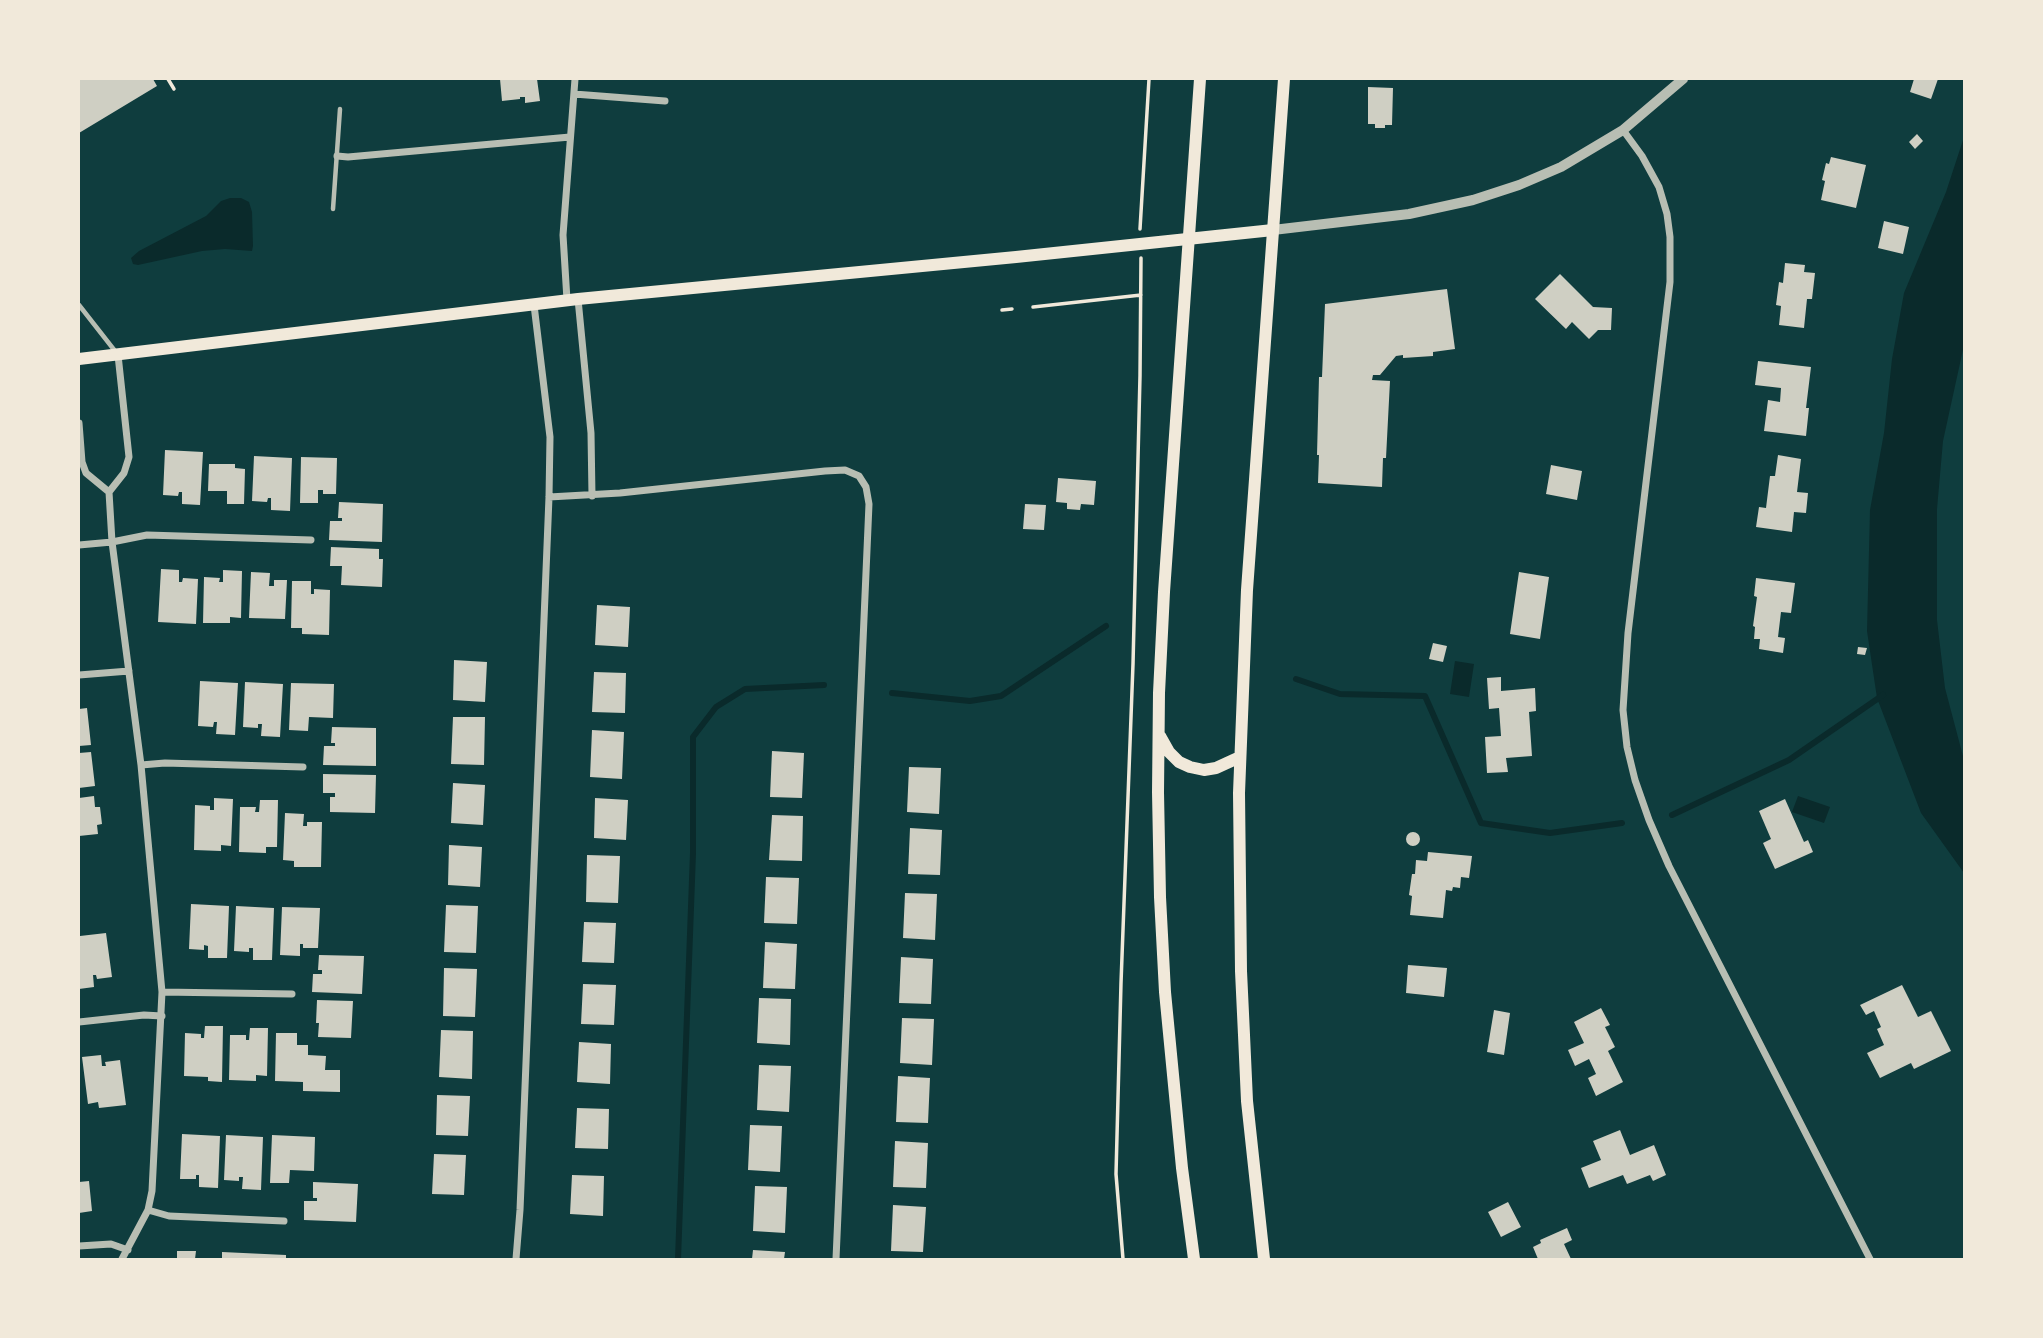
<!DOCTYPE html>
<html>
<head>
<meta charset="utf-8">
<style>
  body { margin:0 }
  #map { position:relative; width:2043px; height:1338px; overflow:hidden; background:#0f3d3e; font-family:Quicksand,sans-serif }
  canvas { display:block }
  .frame { position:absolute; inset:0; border:80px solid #f1e9da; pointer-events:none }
</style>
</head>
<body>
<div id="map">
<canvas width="2043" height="1338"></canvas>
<div class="frame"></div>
</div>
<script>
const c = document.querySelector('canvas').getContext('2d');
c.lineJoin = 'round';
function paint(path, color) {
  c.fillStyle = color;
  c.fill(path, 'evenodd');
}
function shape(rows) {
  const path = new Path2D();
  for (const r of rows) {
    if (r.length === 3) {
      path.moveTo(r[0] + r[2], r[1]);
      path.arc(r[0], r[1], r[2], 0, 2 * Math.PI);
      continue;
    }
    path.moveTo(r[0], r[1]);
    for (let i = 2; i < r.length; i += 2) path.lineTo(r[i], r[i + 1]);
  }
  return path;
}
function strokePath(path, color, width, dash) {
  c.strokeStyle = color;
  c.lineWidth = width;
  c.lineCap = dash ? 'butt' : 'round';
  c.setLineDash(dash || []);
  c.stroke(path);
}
paint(shape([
  [1964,137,1964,345,1943,441,1937,509,1937,620,1945,688,1964,760,1964,873,1921,813,1877,698,1867,631,1870,510,1884,433,1892,359,1904,293,1946,192],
  [230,198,241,198,249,202,252,212,253,246,252,251,225,249,202,251,138,265,133,264,131,258,139,251,206,216,221,201],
  [1455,661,1474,664,1469,697,1450,694],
  [1798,796,1830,807,1824,823,1792,812]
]), '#0a2a2b');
strokePath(shape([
  [1296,679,1340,694,1425,696,1481,823,1550,833,1622,823],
  [892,693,970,701,1001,696,1106,626],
  [1672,815,1789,760,1883,695],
  [678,1259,693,853,693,737,716,707,745,689,824,685]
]), '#0a2a2b', 6);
paint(shape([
  [79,79,153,79,157,86,79,133],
  [500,79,537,79,540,101,525,103,525,97,520,97,520,99,502,101],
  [1914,79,1938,79,1931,99,1910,92],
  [1368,87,1393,88,1392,125,1385,125,1385,128,1375,128,1375,124,1368,124],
  [1917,134,1923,141,1915,149,1909,142],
  [1831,157,1866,165,1856,208,1821,200,1825,181,1822,180,1826,163,1829,164],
  [1884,221,1909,227,1903,254,1878,248],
  [1785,263,1805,265,1804,272,1815,273,1812,299,1807,299,1804,328,1779,325,1781,306,1776,305,1779,282,1783,283],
  [1560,274,1593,307,1612,308,1611,330,1598,330,1589,339,1572,322,1566,329,1535,299],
  [1447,289,1455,349,1433,352,1433,356,1403,358,1403,355,1396,356,1380,375,1373,375,1372,380,1390,381,1386,458,1383,458,1382,487,1318,483,1319,455,1317,455,1319,377,1322,377,1325,304],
  [1758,361,1811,367,1806,408,1809,408,1806,436,1764,431,1768,400,1780,402,1781,388,1755,385],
  [165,450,203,452,200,505,182,504,182,492,179,492,178,496,163,495],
  [1778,455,1801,459,1797,492,1808,493,1806,513,1794,512,1792,532,1756,527,1759,507,1766,508,1770,476,1775,476],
  [254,456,292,458,290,511,271,510,271,498,268,498,267,502,252,501],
  [301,457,337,458,336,494,323,494,323,490,318,490,318,503,300,503],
  [209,464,235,464,235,468,245,469,244,504,227,504,227,491,208,491],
  [1551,465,1582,471,1577,500,1546,494],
  [1058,478,1096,481,1094,505,1081,504,1080,510,1067,509,1067,503,1056,502],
  [339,502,383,504,382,542,329,540,330,521,342,521,342,518,338,518],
  [1025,504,1046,505,1044,530,1023,529],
  [331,547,379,549,379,559,383,559,382,587,341,585,342,566,330,566],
  [161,569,179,570,179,582,182,582,183,578,198,579,196,624,158,622],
  [223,570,242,571,241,618,230,617,230,623,203,623,204,577,220,578,219,582,223,582],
  [251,572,270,573,269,586,274,586,274,580,287,580,285,619,249,618],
  [1519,572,1549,577,1540,639,1510,634],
  [1756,578,1795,583,1791,613,1781,612,1778,637,1785,638,1783,653,1759,649,1760,639,1754,639,1755,627,1753,626,1757,597,1754,596],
  [292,581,311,581,311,594,314,594,314,589,330,590,329,635,302,634,302,628,291,628],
  [597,605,630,607,628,647,595,645],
  [1433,643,1447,646,1443,662,1429,659],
  [1858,647,1867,648,1865,655,1857,654],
  [454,660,487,662,485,702,453,700],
  [594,672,626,673,625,713,592,712],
  [1501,677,1501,691,1535,688,1536,711,1529,712,1532,756,1506,758,1508,772,1487,773,1485,737,1501,736,1499,708,1489,709,1487,678],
  [200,681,238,683,235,735,216,734,217,722,214,722,213,727,198,726],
  [245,682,283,684,280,737,261,736,262,724,258,724,258,728,243,727],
  [291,683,334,684,333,718,309,717,308,731,289,730],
  [87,708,91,745,79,746,79,709],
  [453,717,485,717,484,765,451,764],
  [332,727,376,728,376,766,323,765,324,746,335,746,335,743,331,743],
  [592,730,624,732,622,779,590,777],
  [772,751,804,753,802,798,770,797],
  [91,752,95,786,79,788,79,753],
  [909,767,941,768,939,814,907,812],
  [323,774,376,775,375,813,330,812,330,797,335,797,335,793,323,793],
  [453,783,485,785,483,825,451,823],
  [94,796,95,807,100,807,102,824,97,825,98,834,79,836,79,798],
  [214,798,233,799,231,846,221,845,221,851,194,850,195,805,210,806,210,810,214,810],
  [595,798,628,800,626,840,594,838],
  [1785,799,1804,842,1808,840,1813,852,1775,869,1763,843,1771,839,1759,811],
  [260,800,278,800,277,847,266,847,266,853,239,852,240,807,256,807,255,812,259,812],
  [285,813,304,814,303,826,307,826,307,822,322,822,321,867,294,867,294,861,283,860],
  [772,815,803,816,802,861,769,860],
  [910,828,942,830,940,875,908,874],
  [1413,839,7],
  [449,845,482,847,480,887,448,885],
  [1428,852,1472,856,1469,878,1461,877,1460,888,1453,887,1452,891,1446,890,1443,918,1410,915,1412,896,1409,895,1412,874,1415,874,1416,860,1427,861],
  [587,855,620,856,618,903,586,902],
  [766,877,799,878,797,924,764,923],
  [905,893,937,894,935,940,903,938],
  [191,904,229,906,227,958,208,958,208,946,204,945,204,950,189,949],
  [446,905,478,906,476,953,444,952],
  [236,906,274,908,272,960,253,960,253,948,249,948,249,952,234,951],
  [282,907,320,908,318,948,303,948,303,944,300,944,300,956,280,955],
  [584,922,616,923,614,963,582,962],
  [106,933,112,977,97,979,96,975,93,975,94,987,79,989,80,936],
  [765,942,797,944,795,989,763,988],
  [319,955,364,956,362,994,312,992,313,974,322,974,322,970,318,970],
  [901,957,933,959,931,1004,899,1003],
  [1408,965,1447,968,1444,997,1406,993],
  [444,968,477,969,475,1017,443,1016],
  [583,984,616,985,614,1025,581,1024],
  [1902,985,1918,1017,1931,1011,1951,1051,1914,1069,1911,1063,1880,1078,1867,1053,1884,1045,1877,1029,1881,1027,1874,1011,1866,1015,1860,1005],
  [759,998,791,999,790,1045,757,1043],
  [317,1000,353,1001,351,1038,318,1037,319,1023,316,1023],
  [1601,1008,1610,1025,1605,1027,1615,1047,1608,1051,1623,1082,1596,1096,1588,1078,1596,1074,1589,1059,1575,1066,1568,1050,1584,1043,1574,1022],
  [1494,1010,1510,1013,1504,1055,1487,1052],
  [902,1018,934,1019,932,1065,900,1063],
  [205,1026,223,1026,222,1082,208,1081,208,1077,184,1076,185,1033,201,1034,201,1038,204,1038],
  [250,1028,268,1028,267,1076,256,1075,256,1081,229,1080,230,1035,246,1035,246,1040,249,1040],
  [441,1030,473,1031,472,1079,439,1077],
  [276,1033,297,1033,297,1045,308,1045,308,1055,326,1056,325,1070,340,1070,340,1092,303,1091,303,1082,275,1081],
  [579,1042,611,1044,610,1084,577,1082],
  [101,1055,102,1066,106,1066,105,1062,120,1060,126,1105,99,1108,98,1102,88,1104,82,1057],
  [759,1065,791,1066,789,1112,757,1110],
  [898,1076,930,1078,928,1123,896,1122],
  [437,1095,470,1096,468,1136,436,1135],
  [577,1108,609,1109,608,1149,575,1148],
  [750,1125,782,1126,780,1172,748,1170],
  [1620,1130,1630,1155,1654,1145,1666,1175,1653,1181,1650,1175,1627,1184,1623,1175,1589,1188,1581,1168,1601,1160,1593,1141],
  [182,1134,220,1136,218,1188,199,1187,199,1175,196,1175,196,1179,180,1179],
  [226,1135,263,1137,261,1190,242,1189,243,1177,239,1177,239,1181,224,1180],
  [272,1135,315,1137,314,1171,290,1170,289,1183,270,1183],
  [895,1141,928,1143,926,1188,893,1187],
  [434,1154,466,1155,464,1195,432,1194],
  [572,1175,604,1176,603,1216,570,1214],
  [89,1181,92,1211,79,1213,79,1182],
  [313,1182,358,1184,356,1222,304,1220,304,1201,317,1201,317,1198,313,1198],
  [755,1186,787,1187,785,1233,753,1231],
  [1508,1202,1521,1227,1501,1237,1488,1212],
  [893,1205,926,1207,923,1252,891,1251],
  [1567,1228,1572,1240,1564,1244,1571,1259,1546,1259,1545,1258,1538,1259,1533,1247,1541,1243,1540,1240],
  [753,1250,785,1252,784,1259,752,1259],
  [177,1251,196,1251,195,1259,177,1259],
  [222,1252,286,1255,286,1259,222,1259]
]), '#cfcfc3');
strokePath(shape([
  [168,79,174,89],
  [1140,229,1149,79],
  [1033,307,1141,295],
  [1002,310,1012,309],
  [1123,1259,1116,1174,1121,983,1133,664,1140,376,1141,258]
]), '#f1e9da', 3.5);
strokePath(shape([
  [333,209,340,109],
  [79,305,115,351]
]), '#b8beb3', 4.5);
strokePath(shape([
  [574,94,665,101],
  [1623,130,1642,156,1659,187,1667,214,1670,237,1670,282,1628,633,1623,710,1627,747,1635,780,1649,820,1669,866,1870,1259],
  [337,156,348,157,570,137],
  [578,299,591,433,592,496],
  [567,300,563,235,575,79],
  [79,423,82,462,86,473,109,492,124,473,129,457,118,355],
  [109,492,112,542,141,765,162,992,152,1191,148,1210,122,1259],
  [549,497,620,493,825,471,845,470,859,476,866,487,869,504,836,1259],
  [79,545,112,542,147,535,311,540],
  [79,675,129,671],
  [141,765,165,763,303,767],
  [162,992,292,994],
  [79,1022,144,1015,162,1016],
  [148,1210,169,1216,284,1221],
  [79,1246,111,1244,128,1250],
  [516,1259,520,1210,549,497,550,437,534,305]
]), '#b8beb3', 7);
strokePath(shape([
  [1273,230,1409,214,1473,200,1519,185,1561,167,1623,130,1683,79]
]), '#b8beb3', 10);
strokePath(shape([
  [79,359,578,299,1016,257,1273,230]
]), '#f1e9da', 12);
strokePath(shape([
  [1160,736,1169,752,1179,762,1190,767,1204,770,1216,768,1240,757],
  [1194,1259,1182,1168,1165,992,1160,897,1158,792,1159,693,1164,592,1200,79],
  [1264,1259,1247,1101,1244,1035,1241,971,1239,793,1247,590,1284,79]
]), '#f1e9da', 12);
</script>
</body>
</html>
